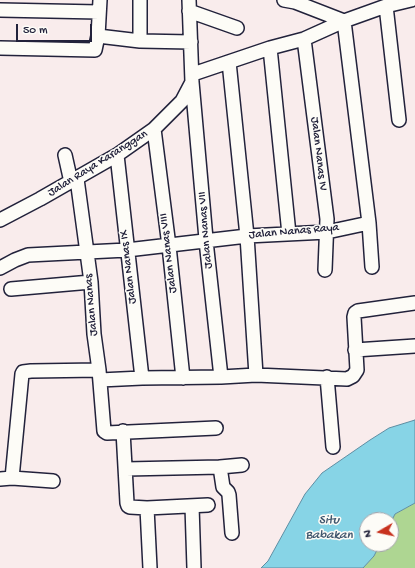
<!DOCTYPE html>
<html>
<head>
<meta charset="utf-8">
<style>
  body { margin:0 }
  #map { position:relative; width:415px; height:568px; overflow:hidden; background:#f9ecec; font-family:"Gochi Hand",sans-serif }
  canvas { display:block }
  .north { position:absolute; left:359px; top:512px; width:40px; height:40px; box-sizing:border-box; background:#fdfcf7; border:1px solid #a5a5ac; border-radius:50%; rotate:261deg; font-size:11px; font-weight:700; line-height:16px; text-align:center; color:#22223b }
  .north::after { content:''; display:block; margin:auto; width:14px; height:18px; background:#c8321e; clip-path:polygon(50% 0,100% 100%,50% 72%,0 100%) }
  .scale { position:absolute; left:16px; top:24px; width:76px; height:18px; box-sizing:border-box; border:2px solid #22223b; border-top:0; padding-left:5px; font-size:12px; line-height:14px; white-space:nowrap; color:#22223b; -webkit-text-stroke:3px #fdfcf7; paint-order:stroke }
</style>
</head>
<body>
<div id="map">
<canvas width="415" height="568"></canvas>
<div class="north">N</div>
<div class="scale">50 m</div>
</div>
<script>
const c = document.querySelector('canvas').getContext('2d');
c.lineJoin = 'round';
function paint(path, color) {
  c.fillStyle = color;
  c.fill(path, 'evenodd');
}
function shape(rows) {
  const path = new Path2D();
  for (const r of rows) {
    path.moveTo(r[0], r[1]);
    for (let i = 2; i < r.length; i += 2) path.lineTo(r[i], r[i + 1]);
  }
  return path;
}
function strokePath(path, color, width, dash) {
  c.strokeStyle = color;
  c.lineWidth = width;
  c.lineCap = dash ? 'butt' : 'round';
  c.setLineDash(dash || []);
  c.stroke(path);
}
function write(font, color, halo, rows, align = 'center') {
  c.font = font + ' "Gochi Hand",sans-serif';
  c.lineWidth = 3;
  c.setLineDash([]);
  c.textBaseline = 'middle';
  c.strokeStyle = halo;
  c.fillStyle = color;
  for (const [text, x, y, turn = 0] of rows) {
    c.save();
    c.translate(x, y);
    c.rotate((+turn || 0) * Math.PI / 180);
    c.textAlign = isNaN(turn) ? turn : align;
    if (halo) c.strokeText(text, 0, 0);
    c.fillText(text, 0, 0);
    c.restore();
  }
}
paint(shape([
  [415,503,415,568,363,568,374,556,380,544,391,544,391,522,395,514]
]), '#aed692');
const water = shape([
  [415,420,415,503,395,514,391,522,391,520,367,520,367,544,380,544,374,556,363,568,261,568,268,561,305,494,322,473,370,440,389,428,415,420]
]);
paint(water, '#87d4e6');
strokePath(water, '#5f8da2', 1);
const minor = shape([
  [284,0,295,2,344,21,369,223,372,267],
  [386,6,399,120],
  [0,10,99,12],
  [189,11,237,28],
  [98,36,140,41,191,42],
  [304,39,327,219,325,270],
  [140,41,140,0],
  [0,48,95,50,98,36,100,0],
  [270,48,289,234],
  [229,62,247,236,256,375],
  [193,74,270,48,304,39,344,21,386,6,411,0],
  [192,82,207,250,221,377],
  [154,129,169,246,183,378],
  [65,155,71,182],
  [117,155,142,378],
  [77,179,91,282,94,334,99,370,104,431,107,433,216,428],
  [0,220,40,199,117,155,154,129,182,101,192,82,189,0],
  [0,268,15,260,28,255,127,250,247,236,327,232,369,223],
  [11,289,91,282],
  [355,350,415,346],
  [327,377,333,447],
  [100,380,142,378,221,377,256,375,347,379,353,376,357,370,354,317,355,313,358,311,415,303],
  [123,431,127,503,128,506,130,507,147,508,208,505],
  [220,467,223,487,228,492,229,495,232,533],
  [126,469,220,467,242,465],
  [12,478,22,374,23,372,31,371,99,370],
  [0,479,12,478,53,481],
  [192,506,194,568],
  [147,508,150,568]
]);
strokePath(minor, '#22223b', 16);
strokePath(minor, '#fdfcf7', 13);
write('12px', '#22223b', '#fdfcf7', [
  ["Jalan Nanas IV",318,154,83],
  ["Jalan Raya Karanggan",98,164,-32],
  ["Jalan Nanas VII",206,230,-95],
  ["Jalan Nanas Raya",294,232,-5],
  ["Jalan Nanas VIII",169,253,-97],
  ["Jalan Nanas IX",129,267,-97],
  ["Jalan Nanas",92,305,-95]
]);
write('italic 13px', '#40576e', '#fdfcf7', [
  ["Situ",329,521],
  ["Babakan",329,536]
]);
</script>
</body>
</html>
